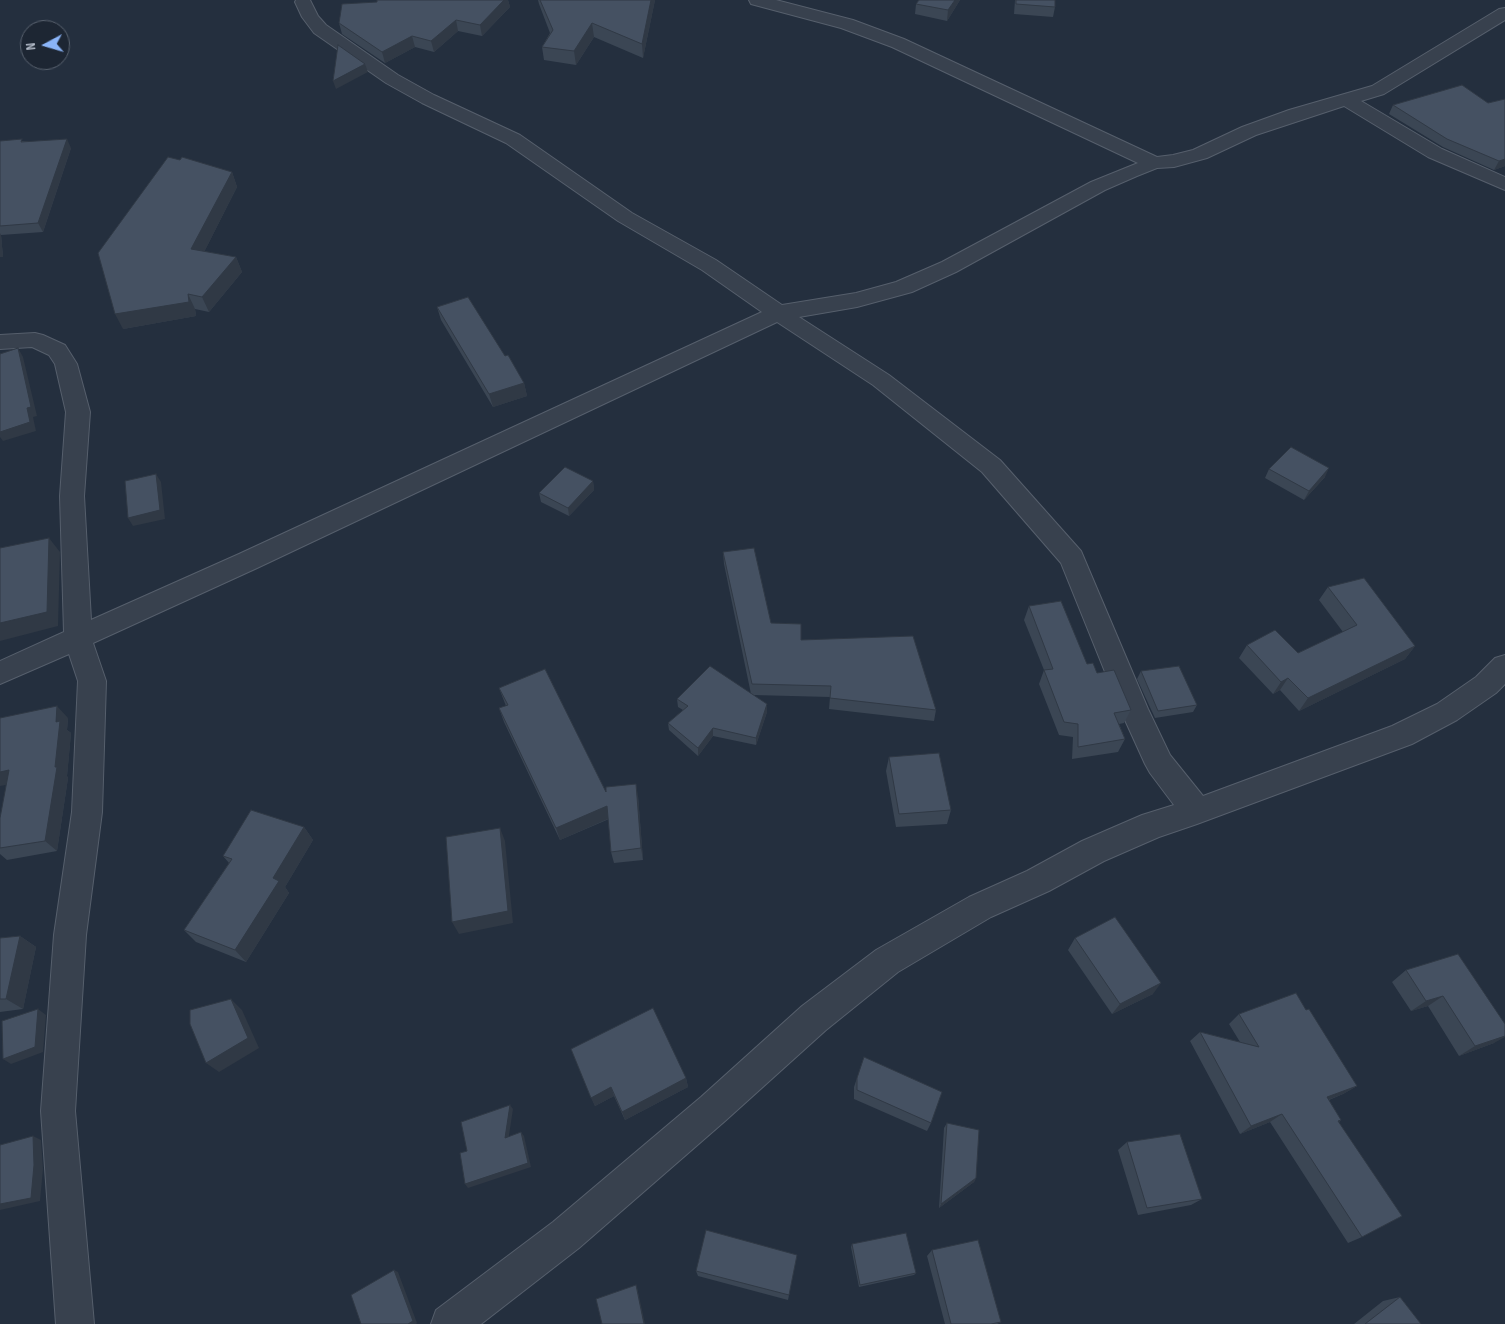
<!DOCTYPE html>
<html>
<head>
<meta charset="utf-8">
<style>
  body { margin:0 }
  #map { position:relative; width:1505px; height:1324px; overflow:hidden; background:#242f3e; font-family:"Sofia Sans Condensed",sans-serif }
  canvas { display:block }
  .north { position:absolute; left:20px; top:20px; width:50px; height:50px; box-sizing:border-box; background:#1d2633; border:1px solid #59626f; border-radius:50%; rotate:264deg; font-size:14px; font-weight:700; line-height:20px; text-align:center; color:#b4bcc9 }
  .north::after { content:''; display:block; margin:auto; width:18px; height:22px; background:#8ab4f8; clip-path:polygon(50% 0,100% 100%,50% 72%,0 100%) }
</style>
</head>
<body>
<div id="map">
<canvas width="1505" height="1324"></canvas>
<div class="north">N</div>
</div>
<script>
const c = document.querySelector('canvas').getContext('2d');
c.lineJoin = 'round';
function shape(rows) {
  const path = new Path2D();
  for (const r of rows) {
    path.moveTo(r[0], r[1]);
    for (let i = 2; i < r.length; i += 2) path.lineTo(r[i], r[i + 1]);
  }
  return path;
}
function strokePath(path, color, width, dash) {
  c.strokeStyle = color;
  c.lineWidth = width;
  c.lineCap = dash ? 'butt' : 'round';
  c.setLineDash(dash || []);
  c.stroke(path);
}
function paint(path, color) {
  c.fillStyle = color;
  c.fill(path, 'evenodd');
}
const minor = shape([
  [296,0,310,0,318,16,326,25,398,75,434,95,520,135,632,213,716,260,782,305,856,293,896,282,942,262,1091,182,1138,163,892,47,841,28,751,4,749,0,776,0,853,20,904,39,1157,157,1173,155,1193,150,1242,127,1289,110,1372,86,1499,9,1505,8,1505,20,1384,94,1361,101,1442,149,1505,177,1505,190,1428,157,1344,106,1256,135,1207,158,1174,167,1157,168,1137,176,1105,190,956,272,912,292,857,307,799,317,889,375,1000,460,1081,551,1148,709,1170,755,1203,796,1392,726,1437,704,1476,677,1495,658,1505,655,1505,684,1496,693,1457,720,1412,744,1197,824,1159,837,1104,861,1049,891,991,917,898,972,826,1030,725,1121,579,1248,481,1324,431,1324,436,1310,553,1222,701,1097,802,1006,876,950,969,897,1027,871,1082,841,1142,815,1174,805,1150,773,1145,764,1120,709,1061,563,982,472,873,385,777,322,257,568,93,643,106,681,102,812,86,935,75,1111,94,1324,56,1324,41,1111,54,935,72,812,78,681,69,654,0,684,0,661,64,632,60,496,66,412,55,364,49,355,32,347,0,349,0,335,35,333,43,335,65,345,77,364,90,412,84,496,91,620,239,554,762,312,702,270,618,221,506,143,422,103,386,83,314,33,302,17,295,2,296,0]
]);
strokePath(minor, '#565f6c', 2);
paint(minor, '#38414e');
paint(shape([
  [377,0,508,0,510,7,482,36,458,31,434,52,415,47,385,63,342,34,339,23,377,2],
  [538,0,655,0,643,58,594,37,576,65,544,60,542,47,550,33,539,4],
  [960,0,947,21,915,14,916,4],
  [1015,0,1055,0,1055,7,1053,17,1014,14],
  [1505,99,1505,166,1494,170,1443,147,1389,114,1393,105,1488,103],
  [0,141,23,141,71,148,43,232,1,235,3,257,0,257],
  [232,172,237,187,204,252,236,257,242,272,209,312,195,309,196,316,123,329],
  [437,307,505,356,524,383,527,396,493,407,441,320],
  [1269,469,1325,477,1304,500,1265,478],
  [593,481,594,490,569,516,541,502,539,493],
  [723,552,771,623,801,640,936,710,934,721,829,709,830,697,753,695,767,712,756,745,713,736,698,756,669,730,668,723,683,710,678,707,677,699,751,694,724,564],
  [1328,587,1415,646,1405,659,1299,711,1280,690,1273,694,1239,658,1247,645,1298,653,1343,632,1319,600],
  [1029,606,1087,664,1097,673,1131,710,1124,723,1119,724,1125,739,1118,752,1072,759,1073,737,1059,735,1039,684,1044,670,1024,620],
  [1141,671,1197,705,1193,712,1155,718,1137,679],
  [499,688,606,792,638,796,643,860,614,863,611,852,609,819,560,840,504,722,499,708,506,706],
  [68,718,67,730,71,733,67,776,68,778,57,851,7,860,0,854,0,818],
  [889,757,951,810,947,824,896,827,886,771],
  [304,827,313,840,285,887,289,893,246,962,196,942,184,930,229,863,223,856],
  [20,936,36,947,23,1009,0,1012,0,938],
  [1075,938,1153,994,1112,1014,1068,950],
  [1406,970,1505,1024,1494,1043,1459,1056,1428,1006,1411,1011,1392,982],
  [1306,1010,1357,1086,1343,1094,1329,1100,1341,1120,1339,1122,1362,1237,1348,1243,1270,1122,1240,1134,1190,1041,1200,1032,1240,1042,1229,1024,1239,1014],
  [571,1049,686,1078,688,1087,625,1120,614,1096,595,1106],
  [857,1078,931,1123,927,1131,854,1099,854,1087],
  [947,1123,976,1178,974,1182,939,1208,944,1128],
  [1127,1142,1202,1199,1191,1205,1138,1215,1118,1150],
  [852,1244,916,1273,914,1275,859,1287,851,1247],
  [932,1250,1001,1322,997,1324,945,1324,927,1256],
  [797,1255,788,1300,698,1276,696,1271],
  [1400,1297,1421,1324,1354,1324,1383,1301]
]), '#3b4654');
paint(shape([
  [504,0,508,0,510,7,482,36,480,25],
  [651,0,655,0,643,58,642,44],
  [955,0,960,0,947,21,948,10],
  [456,20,458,31,434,52,431,41],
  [592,23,594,37,576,65,574,51],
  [412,36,415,47,385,63,382,52],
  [365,64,368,72,336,89,333,81],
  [67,139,71,148,43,232,38,223],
  [1505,159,1505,166,1494,170,1499,161],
  [232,172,237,187,198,264,191,249],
  [0,233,1,235,3,257,0,257],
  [236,257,242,272,209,312,202,297],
  [188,294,195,309,196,316,123,329,115,314],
  [18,348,23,357,37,416,33,417,36,431,3,441,0,437,0,432,27,408],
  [524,383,527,396,493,407,489,394],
  [1329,468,1325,477,1304,500,1309,491],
  [156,474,161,482,165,519,133,526,128,518],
  [593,481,594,490,569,516,568,508],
  [49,538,60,552,58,626,0,641,0,623],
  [1415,646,1405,659,1299,711,1308,698],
  [1288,678,1280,690,1273,694,1281,682],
  [767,704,767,712,756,745,756,738],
  [57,706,68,718,67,730,71,733,67,776,68,778,57,851,45,841,55,767],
  [713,728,713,736,698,756,698,748],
  [9,770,21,782,0,786,0,772],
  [636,784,638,796,643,860,641,848],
  [607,806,610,818,560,840,556,828],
  [304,827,313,840,285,887,289,893,246,962,235,950,273,878],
  [500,828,505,841,513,923,459,934,452,922],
  [20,936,36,947,23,1009,6,999],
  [1161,983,1153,994,1112,1014,1120,1004],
  [1443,996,1428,1006,1411,1011,1426,1001],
  [231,999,242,1010,259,1048,219,1072,206,1063],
  [38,1009,46,1015,43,1052,11,1064,3,1059],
  [1505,1036,1505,1037,1494,1043,1459,1056,1475,1046],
  [686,1078,688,1087,625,1120,622,1112],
  [1357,1086,1343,1094,1315,1105,1327,1097],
  [611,1087,614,1096,595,1106,591,1098],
  [510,1105,513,1109,508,1142,505,1138],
  [1282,1114,1270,1122,1240,1134,1251,1126],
  [521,1132,524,1136,531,1167,468,1188,465,1184],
  [33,1136,41,1140,43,1169,40,1201,0,1210,0,1204],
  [976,1178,974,1182,939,1208,941,1204],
  [394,1270,398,1272,417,1323,416,1324,408,1324],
  [636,1285,637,1287,645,1324,644,1324]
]), '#303945');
const building = shape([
  [377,0,504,0,480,25,456,20,431,41,412,36,382,52,339,23,342,4,377,2,377,0],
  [540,0,651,0,642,44,592,23,574,51,542,47,553,30,540,0],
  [919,0,955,0,948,10,916,4,919,0],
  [1016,0,1055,0,1055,7,1016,4,1016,0],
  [338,45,365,64,333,81,338,45],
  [1462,85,1488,103,1505,99,1505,159,1499,161,1447,139,1393,105,1462,85],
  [22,139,21,142,67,139,38,223,0,226,0,141,22,139],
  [168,157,180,160,182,157,232,172,191,249,236,257,202,297,188,294,189,302,115,314,98,253,168,157],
  [468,297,505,356,508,355,524,383,489,394,437,307,468,297],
  [18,348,31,407,27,408,30,422,0,432,0,354,18,348],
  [1291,447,1329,468,1309,491,1269,469,1291,447],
  [565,467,593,481,568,508,539,493,565,467],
  [156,474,160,510,128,518,125,481,156,474],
  [49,538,47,612,0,623,0,548,49,538],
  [754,548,771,623,801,624,801,640,913,636,936,710,830,698,831,686,752,684,723,552,754,548],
  [1364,578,1415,646,1308,698,1288,678,1281,682,1247,645,1275,630,1298,653,1357,625,1328,587,1364,578],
  [1061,601,1087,664,1093,663,1097,673,1114,670,1131,710,1114,713,1125,739,1078,747,1078,724,1064,722,1044,670,1053,669,1029,606,1061,601],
  [710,666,767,704,756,738,713,728,698,748,668,723,688,706,677,699,710,666],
  [1179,666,1197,705,1158,711,1141,671,1179,666],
  [545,669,606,792,606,787,636,784,641,848,611,852,607,806,556,828,499,708,508,705,499,688,545,669],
  [57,706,56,722,60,721,55,767,57,767,45,841,0,848,0,818,9,770,0,772,0,718,57,706],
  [939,753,951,810,899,814,889,757,939,753],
  [251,810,304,827,273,878,279,881,235,950,184,930,232,859,223,856,251,810],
  [500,828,508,911,452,922,446,837,500,828],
  [1115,917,1161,983,1120,1004,1075,938,1115,917],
  [20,936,6,999,0,999,0,938,20,936],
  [1458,954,1505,1024,1505,1036,1475,1046,1443,996,1426,1001,1406,970,1458,954],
  [1296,993,1306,1010,1309,1009,1357,1086,1327,1097,1341,1120,1338,1121,1402,1216,1362,1237,1282,1114,1251,1126,1200,1032,1259,1047,1239,1014,1296,993],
  [231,999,248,1038,206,1063,190,1024,190,1010,231,999],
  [653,1008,686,1078,622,1112,611,1087,591,1098,571,1049,653,1008],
  [38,1009,35,1047,3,1059,2,1021,38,1009],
  [864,1057,942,1092,931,1123,857,1090,857,1078,864,1057],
  [510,1105,505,1138,521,1132,528,1163,465,1184,460,1153,467,1151,461,1122,510,1105],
  [947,1123,979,1130,976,1178,941,1204,947,1123],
  [1180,1134,1202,1199,1147,1208,1127,1142,1180,1134],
  [33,1136,34,1165,31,1198,0,1204,0,1145,33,1136],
  [706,1230,797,1255,789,1295,696,1271,706,1230],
  [906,1233,916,1273,860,1285,852,1244,906,1233],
  [978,1240,1001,1322,991,1324,951,1324,932,1250,978,1240],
  [394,1270,413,1321,408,1324,361,1324,351,1295,394,1270],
  [636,1285,644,1324,602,1324,596,1299,636,1285],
  [1400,1297,1421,1324,1365,1324,1400,1297]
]);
paint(building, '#455162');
strokePath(building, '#303945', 1);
</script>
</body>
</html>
